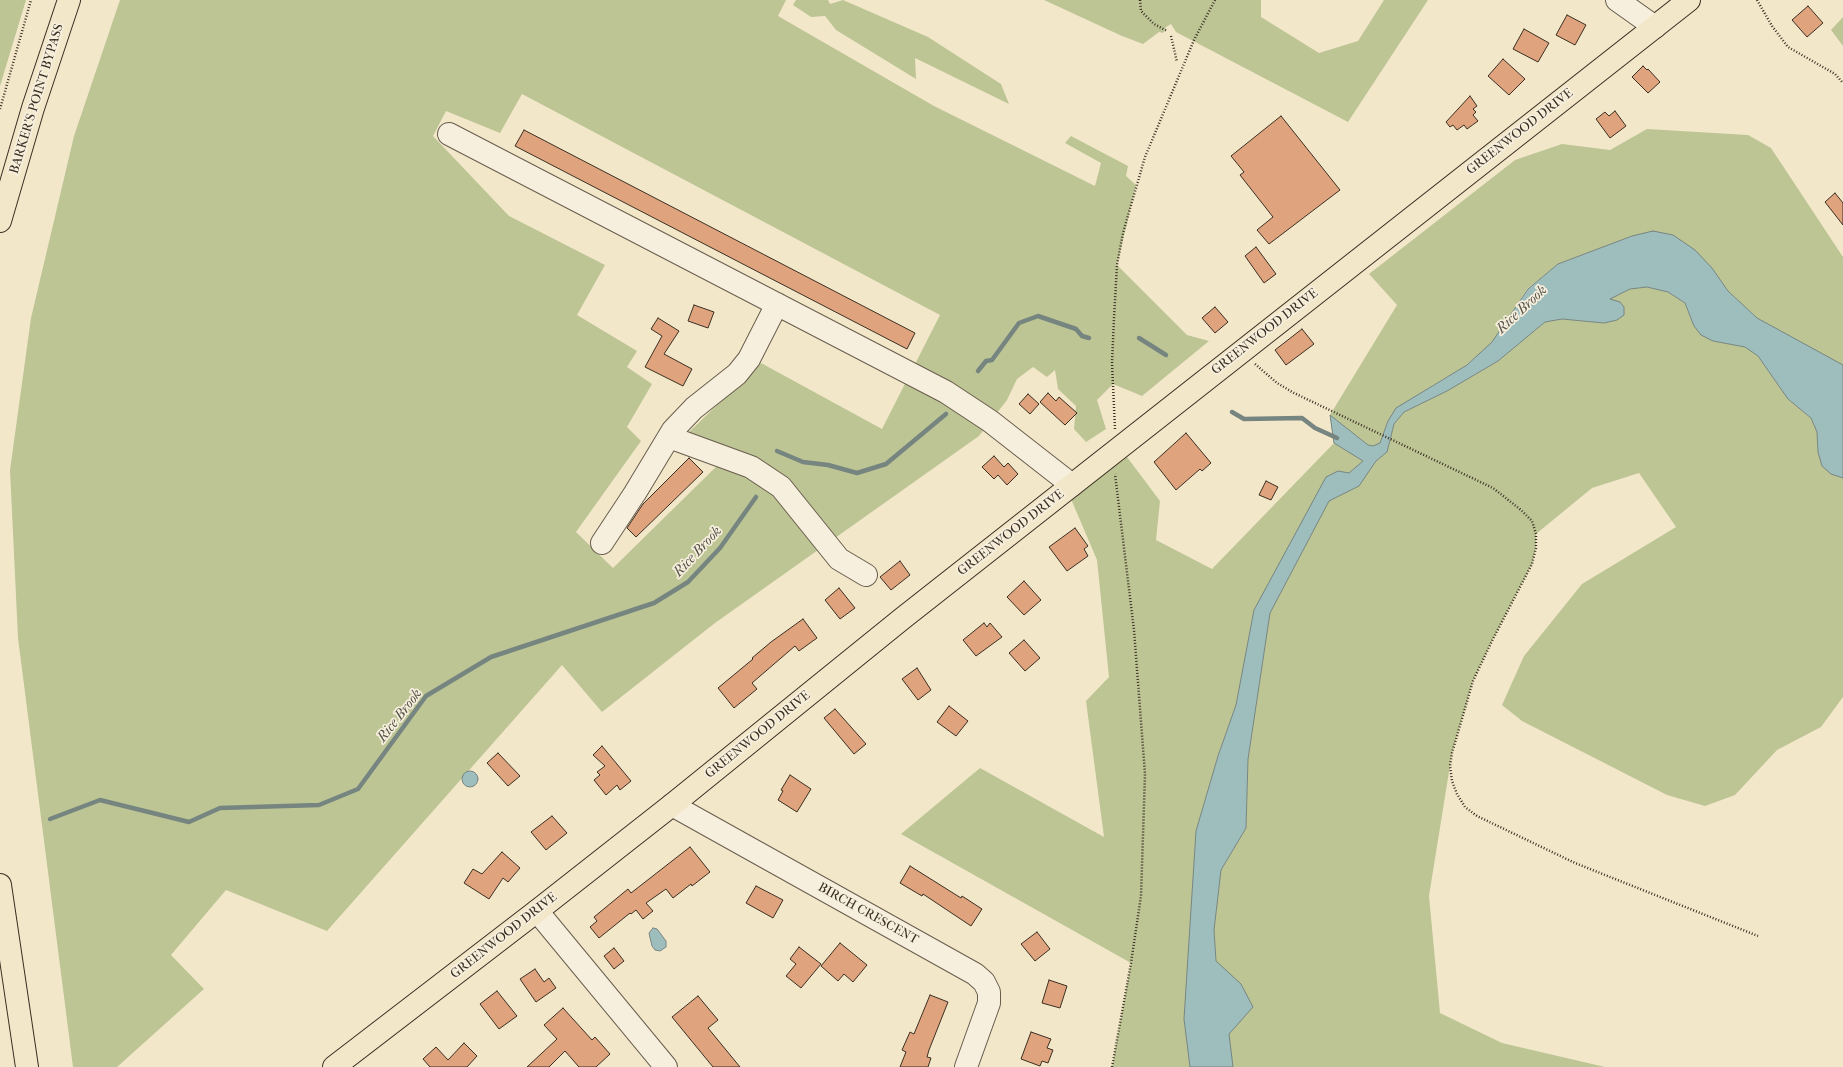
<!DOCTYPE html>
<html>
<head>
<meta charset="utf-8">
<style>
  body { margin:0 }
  canvas { display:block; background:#f3e7ca }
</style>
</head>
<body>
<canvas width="1843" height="1067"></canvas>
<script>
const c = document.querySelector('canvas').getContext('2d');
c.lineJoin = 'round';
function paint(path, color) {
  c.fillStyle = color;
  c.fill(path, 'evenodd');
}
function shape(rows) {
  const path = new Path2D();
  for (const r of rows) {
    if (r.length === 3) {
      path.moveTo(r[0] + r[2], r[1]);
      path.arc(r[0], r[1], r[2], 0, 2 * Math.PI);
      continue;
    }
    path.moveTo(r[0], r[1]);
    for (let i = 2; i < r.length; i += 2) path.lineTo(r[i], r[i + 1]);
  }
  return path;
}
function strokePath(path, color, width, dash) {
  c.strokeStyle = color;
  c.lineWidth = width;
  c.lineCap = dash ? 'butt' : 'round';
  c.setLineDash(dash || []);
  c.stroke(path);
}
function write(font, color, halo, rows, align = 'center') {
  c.font = font + ' "IM FELL French Canon",serif';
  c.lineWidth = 3.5;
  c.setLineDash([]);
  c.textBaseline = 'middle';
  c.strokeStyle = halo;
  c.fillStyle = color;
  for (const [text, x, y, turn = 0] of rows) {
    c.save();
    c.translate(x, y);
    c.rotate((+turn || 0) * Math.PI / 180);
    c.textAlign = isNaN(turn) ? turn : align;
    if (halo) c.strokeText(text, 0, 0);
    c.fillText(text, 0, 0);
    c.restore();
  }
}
paint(shape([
  [0,0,26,0,0,86],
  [120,0,786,0,778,16,934,106,1095,186,1101,163,1065,143,1071,136,1128,166,1126,176,1136,185,1117,265,1187,335,1209,341,1142,396,1113,384,1097,400,1106,429,1086,442,1074,429,1076,406,1058,389,1055,370,1047,377,1033,367,1017,379,1007,400,979,436,715,623,602,712,562,665,327,931,226,890,171,955,204,989,117,1067,73,1067,18,638,10,470,31,318,74,136],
  [522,94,940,315,882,429,761,363,689,432,724,459,613,568,576,532,641,441,627,427,652,384,627,367,637,351,577,315,605,265,509,216,433,136,446,111,500,133],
  [796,0,828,0,830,4,843,0,928,37,1001,84,1009,104,915,58,916,79,836,30,825,16,811,17,793,5],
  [1044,0,1261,0,1261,17,1319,53,1358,41,1384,0,1428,0,1348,122,1176,32,1171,24,1166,27,1163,33,1159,32,1143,44,1122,36],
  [1843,17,1843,46,1831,30],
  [1647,129,1748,135,1771,148,1843,257,1843,366,1757,318,1728,291,1712,268,1632,236,1558,264,1527,289,1492,343,1467,365,1430,387,1388,421,1380,443,1373,446,1368,445,1330,415,1397,305,1369,274,1515,160,1562,144,1610,150],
  [1647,287,1668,292,1685,303,1694,326,1713,341,1745,347,1758,356,1788,399,1811,418,1817,432,1818,452,1831,474,1843,478,1843,697,1821,727,1777,750,1735,795,1705,806,1667,795,1522,721,1502,705,1524,656,1582,584,1676,527,1639,473,1592,488,1536,534,1536,548,1532,564,1492,641,1473,681,1452,753,1429,896,1440,1013,1502,1043,1605,1067,1233,1067,1216,961,1214,930,1221,870,1246,828,1248,759,1270,613,1329,500,1359,486,1376,461,1387,452,1394,424,1404,412,1447,391,1498,361,1545,322,1562,319,1604,323,1609,299,1630,289],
  [1334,443,1364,461,1349,473,1338,471,1254,610,1236,705,1218,756,1196,831,1184,1019,1190,1067,1112,1067,1131,963,901,834,980,768,1104,837,1086,701,1109,677,1097,560,1071,499,1127,457,1160,501,1156,540,1212,569]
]), '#bdc595');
const water = shape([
  [1653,231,1673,235,1695,250,1712,268,1728,291,1757,318,1843,365,1843,478,1831,474,1822,466,1818,452,1817,432,1811,418,1788,399,1758,356,1745,347,1713,341,1701,335,1694,326,1685,303,1668,292,1647,287,1630,289,1610,299,1620,302,1624,307,1624,315,1617,320,1604,323,1562,319,1545,322,1498,361,1447,391,1404,412,1394,424,1387,452,1376,461,1359,486,1329,501,1270,613,1248,759,1246,828,1221,870,1214,930,1216,961,1241,984,1253,1007,1229,1034,1233,1067,1190,1067,1184,1019,1196,831,1218,756,1236,705,1254,610,1326,477,1338,471,1349,473,1363,461,1334,443,1330,415,1368,445,1373,446,1380,443,1388,421,1396,408,1467,365,1492,342,1528,289,1558,264,1632,236,1653,231],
  [470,779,8],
  [653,928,657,929,666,941,666,947,660,951,655,950,652,946,649,933,653,928]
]);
paint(water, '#9ebebe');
strokePath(water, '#768580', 1);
strokePath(shape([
  [1139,338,1166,355],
  [978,371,986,361,992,360,1019,323,1038,316,1076,329,1082,336,1089,338],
  [1232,412,1244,419,1302,418,1315,428,1337,438],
  [777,451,803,462,828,465,857,473,886,464,946,414],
  [50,819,100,800,189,822,220,808,319,805,358,789,426,696,491,657,654,603,688,582,720,548,756,497]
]), '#768580', 4.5);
const building = shape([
  [1808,6,1823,23,1807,37,1792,20,1808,6],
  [1567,15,1586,25,1575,45,1556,35,1567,15],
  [1524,29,1549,43,1538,62,1513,49,1524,29],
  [1503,59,1525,79,1509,95,1488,76,1503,59],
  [1643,66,1647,70,1648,69,1660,82,1648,93,1632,77,1643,66],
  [1470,96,1477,106,1473,109,1476,112,1473,115,1478,121,1467,129,1464,125,1457,130,1453,125,1450,127,1446,122,1470,96],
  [1615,111,1626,126,1610,138,1596,119,1605,112,1609,116,1615,111],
  [1281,116,1340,190,1269,244,1257,230,1273,217,1240,175,1244,172,1231,156,1281,116],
  [524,130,915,333,907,349,515,146,524,130],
  [1835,193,1843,203,1843,225,1825,202,1835,193],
  [1256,247,1276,274,1264,283,1245,256,1256,247],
  [694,305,714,312,708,328,688,321,694,305],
  [1215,307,1228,322,1215,333,1202,318,1215,307],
  [658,318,679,331,664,354,692,369,683,386,645,367,662,336,651,329,658,318],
  [1302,329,1314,344,1286,365,1275,350,1302,329],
  [1048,393,1056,401,1059,397,1077,413,1065,425,1040,402,1048,393],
  [1028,394,1039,404,1030,414,1019,404,1028,394],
  [1186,433,1211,463,1202,471,1200,469,1176,490,1154,462,1186,433],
  [994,456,1004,467,1008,463,1018,474,1007,485,998,475,994,479,982,467,994,456],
  [689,458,703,472,636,537,627,528,643,504,689,458],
  [1266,481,1278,487,1271,500,1259,495,1266,481],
  [1075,528,1088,546,1084,549,1088,556,1067,571,1049,547,1075,528],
  [900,561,910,575,891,590,880,577,900,561],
  [1024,581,1041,600,1024,615,1007,597,1024,581],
  [839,588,855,608,840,619,825,600,839,588],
  [803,619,817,638,799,651,795,646,752,683,757,689,734,708,718,688,753,659,752,658,771,642,803,619],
  [984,623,987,627,990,623,1002,637,976,656,963,640,984,623],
  [1024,640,1040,658,1025,671,1009,653,1024,640],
  [917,668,931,690,918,700,902,679,917,668],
  [949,706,968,721,956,736,937,722,949,706],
  [835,709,866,744,854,754,824,718,835,709],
  [602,746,631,781,620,790,617,785,606,795,594,780,600,775,597,772,605,766,593,755,602,746],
  [498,753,520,776,508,786,487,763,498,753],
  [790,775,811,789,797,812,778,800,783,791,781,790,790,775],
  [552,816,567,833,546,850,531,832,552,816],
  [690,847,710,872,692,886,691,884,673,898,666,889,646,903,653,911,643,919,636,910,631,914,630,913,599,938,590,927,597,921,594,917,628,889,631,893,690,847],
  [502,852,520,868,508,882,503,878,489,899,464,883,473,869,482,874,502,852],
  [910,866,961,898,962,896,982,909,971,926,923,894,922,896,900,883,910,866],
  [756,886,783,900,773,918,746,903,756,886],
  [1037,932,1050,949,1035,961,1021,944,1037,932],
  [840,943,867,965,853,982,844,974,838,981,821,966,840,943],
  [799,947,821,964,801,988,786,976,796,964,790,959,799,947],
  [614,948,624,961,614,969,604,956,614,948],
  [535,969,544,982,549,978,556,988,536,1002,520,979,535,969],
  [1049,980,1067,986,1060,1008,1042,1003,1049,980],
  [497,991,517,1016,499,1029,480,1004,497,991],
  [930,995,948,1002,929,1050,927,1057,931,1058,928,1067,900,1067,906,1052,902,1050,910,1032,914,1034,930,995],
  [698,996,718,1020,708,1028,740,1067,713,1067,672,1017,698,996],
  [563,1008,592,1040,595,1037,610,1054,596,1067,579,1067,565,1051,549,1067,527,1067,557,1039,544,1025,563,1008],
  [1031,1032,1051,1039,1047,1048,1053,1050,1048,1063,1042,1061,1040,1066,1021,1059,1031,1032],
  [464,1043,477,1056,467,1067,430,1067,423,1059,436,1047,448,1060,464,1043]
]);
paint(building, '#dfa47d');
strokePath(building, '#3b2f23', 1);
const minor = shape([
  [1617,0,1655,27],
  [449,134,946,392,990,421,1072,485],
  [669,437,751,467,781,487,839,559,866,575],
  [602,543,635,493,673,430,694,408,737,374,749,359,777,304],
  [672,805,975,974,984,982,989,992,989,1003,966,1067],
  [537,911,666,1067]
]);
const major = shape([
  [334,1067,537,911,672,805,903,618,1689,0]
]);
const highway = shape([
  [0,221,33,108,69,0],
  [0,885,27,1067]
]);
strokePath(minor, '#695d4d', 24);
strokePath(major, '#3b2f23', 24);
strokePath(highway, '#3b2f23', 24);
strokePath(shape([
  [1140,0,1141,11,1154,24,1167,31],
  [1757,0,1772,26,1788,47,1835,74,1843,83],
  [1171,36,1177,62],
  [0,109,31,0],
  [1255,364,1277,383,1294,393,1493,488,1521,510,1532,521,1536,534,1536,548,1532,564,1492,641,1473,681,1452,753,1450,766,1452,781,1457,794,1465,807,1477,816,1575,863,1758,936],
  [1115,429,1112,363,1114,318,1117,265,1123,233,1145,157,1194,40,1215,0],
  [1112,1067,1131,963,1141,896,1145,774,1134,630,1115,474]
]), '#3b2f23', 2.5, [1, 2]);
strokePath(minor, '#f7efdd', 22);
strokePath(major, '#f3e7ca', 22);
strokePath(highway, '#f3e7ca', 22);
write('13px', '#3b2f23', '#f7efdd', [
  ["BARKER'S POINT BYPASS",37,99,-73],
  ["GREENWOOD DRIVE",1520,132,-38],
  ["GREENWOOD DRIVE",1265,332,-38],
  ["GREENWOOD DRIVE",1011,533,-38],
  ["GREENWOOD DRIVE",758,735,-39],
  ["BIRCH CRESCENT",868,914,29],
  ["GREENWOOD DRIVE",504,936,-38]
]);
write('italic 14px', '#54534a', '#f7efdd', [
  ["Rice Brook",1522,310,-43],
  ["Rice Brook",698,552,-47],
  ["Rice Brook",400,716,-52]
]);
</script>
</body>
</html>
